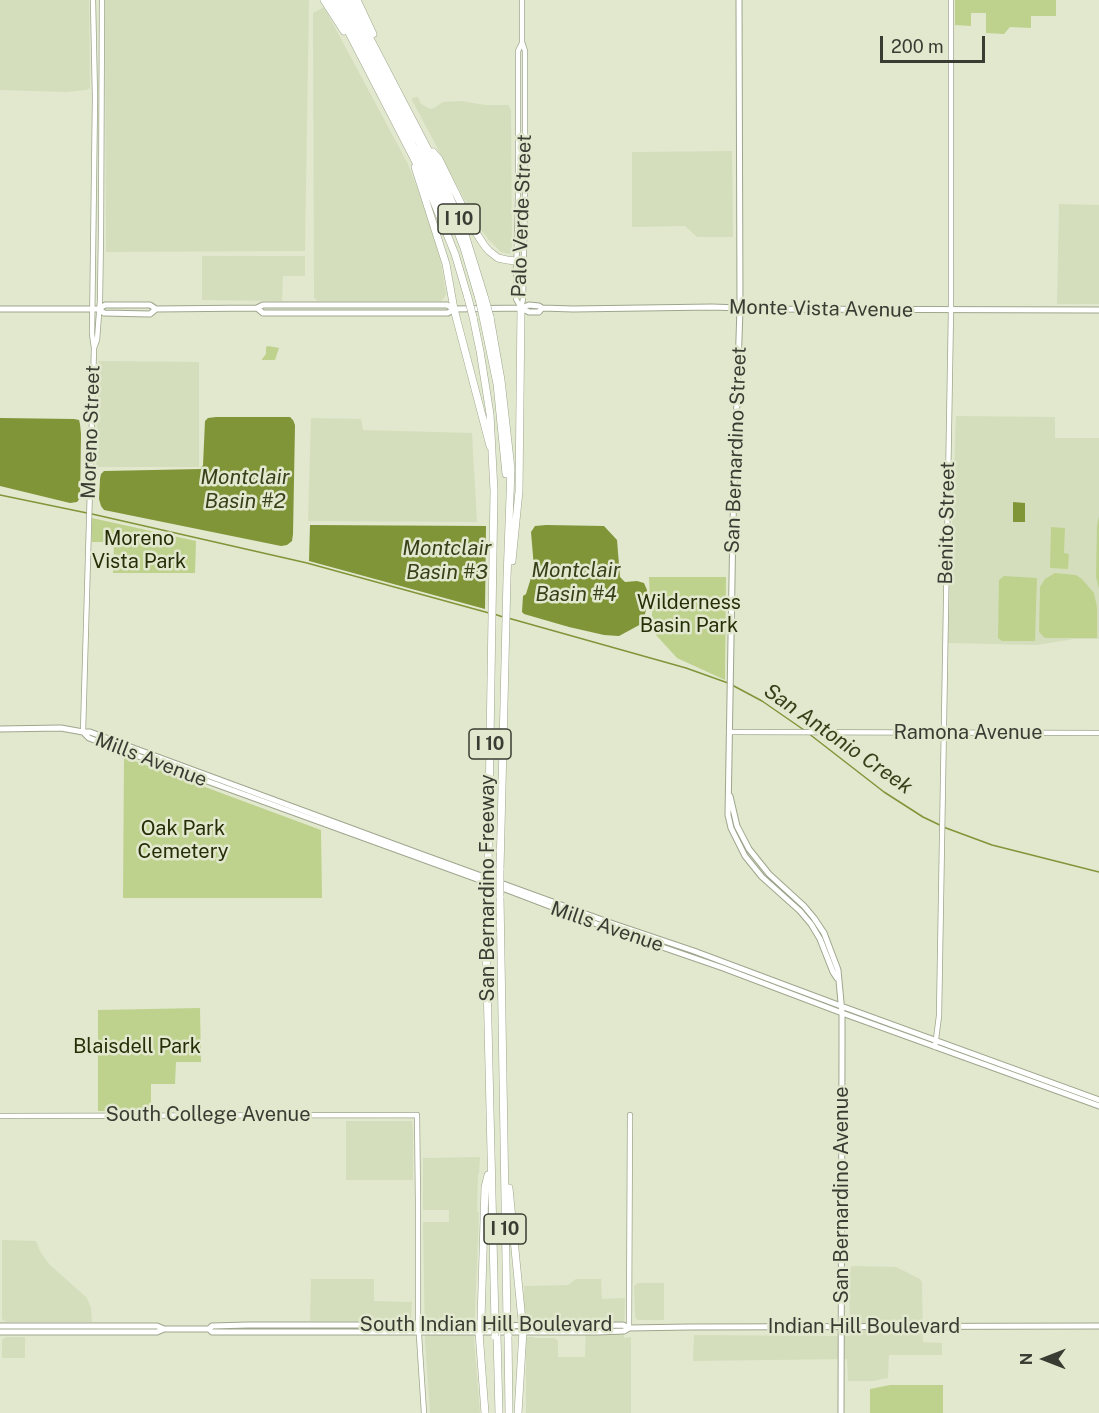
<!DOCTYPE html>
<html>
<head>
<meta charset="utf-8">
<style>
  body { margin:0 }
  #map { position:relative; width:1099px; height:1413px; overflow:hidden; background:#e1e8ce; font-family:"Public Sans",sans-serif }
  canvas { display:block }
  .north { position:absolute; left:1015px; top:1329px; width:60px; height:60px; -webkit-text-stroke:4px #e1e8ce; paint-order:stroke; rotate:270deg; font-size:16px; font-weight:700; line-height:24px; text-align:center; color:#393c32 }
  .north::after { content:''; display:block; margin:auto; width:21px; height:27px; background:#393c32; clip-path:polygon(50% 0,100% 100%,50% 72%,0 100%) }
  .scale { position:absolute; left:880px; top:36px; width:105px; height:27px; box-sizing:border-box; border:3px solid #393c32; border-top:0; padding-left:8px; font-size:18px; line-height:21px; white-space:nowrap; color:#393c32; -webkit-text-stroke:4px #e1e8ce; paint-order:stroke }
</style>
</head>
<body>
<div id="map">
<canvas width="1099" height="1413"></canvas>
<div class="north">N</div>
<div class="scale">200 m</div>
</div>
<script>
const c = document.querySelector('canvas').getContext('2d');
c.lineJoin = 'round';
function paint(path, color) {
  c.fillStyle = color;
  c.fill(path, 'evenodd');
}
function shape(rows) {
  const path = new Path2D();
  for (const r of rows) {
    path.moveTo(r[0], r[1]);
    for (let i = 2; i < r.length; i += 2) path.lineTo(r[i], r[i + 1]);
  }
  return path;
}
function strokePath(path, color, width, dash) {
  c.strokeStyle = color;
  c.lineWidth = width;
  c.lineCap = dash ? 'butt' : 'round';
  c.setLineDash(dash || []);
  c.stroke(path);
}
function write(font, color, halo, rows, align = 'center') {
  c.font = font + ' "Public Sans",sans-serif';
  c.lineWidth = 5;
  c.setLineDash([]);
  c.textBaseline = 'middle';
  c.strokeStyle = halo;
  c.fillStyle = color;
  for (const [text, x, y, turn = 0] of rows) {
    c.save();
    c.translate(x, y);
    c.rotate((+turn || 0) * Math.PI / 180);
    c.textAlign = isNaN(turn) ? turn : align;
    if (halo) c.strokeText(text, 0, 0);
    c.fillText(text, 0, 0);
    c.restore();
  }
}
paint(shape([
  [0,0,89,0,90,88,87,90,66,92,0,90],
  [105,0,309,0,305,251,106,252],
  [324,7,408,164,431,224,441,263,446,294,444,298,441,301,318,301,314,298,313,13],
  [418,97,421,104,430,109,434,108,443,102,461,101,486,105,508,105,511,110,512,251,510,254,501,252,489,240,479,227,412,100,412,98],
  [732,151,733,237,697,237,685,226,632,227,632,152],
  [1059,204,1099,205,1099,304,1057,304],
  [202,256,305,256,305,276,283,276,282,301,202,300],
  [99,361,199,362,199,467,96,467],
  [956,416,1055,417,1055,438,1099,438,1099,639,1074,639,1037,645,948,643],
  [311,418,361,419,363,430,472,433,477,522,308,521],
  [346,1121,412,1121,413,1133,413,1180,346,1180],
  [480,1157,479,1174,478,1174,477,1212,479,1212,474,1339,480,1413,430,1413,425,1340,423,1222,449,1222,449,1210,423,1210,423,1158],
  [2,1240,36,1241,41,1253,49,1264,87,1298,91,1308,92,1322,6,1322,3,1320,2,1318],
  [852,1266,896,1267,920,1279,922,1282,923,1342,942,1343,942,1355,889,1355,888,1378,873,1381,848,1381,847,1359,693,1361,694,1335,850,1336,849,1270],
  [311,1279,374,1279,374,1301,412,1302,411,1318,408,1321,310,1321],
  [576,1279,601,1279,602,1299,625,1298,624,1338,631,1337,631,1413,526,1413,526,1337,533,1337,535,1338,555,1338,558,1341,558,1357,585,1357,586,1321,524,1320,524,1286,568,1285],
  [638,1283,664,1283,664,1320,638,1320,635,1317,634,1286],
  [6,1337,25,1337,25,1358,2,1358,2,1340]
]), '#d4debd');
paint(shape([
  [955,0,1056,0,1056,16,1031,16,1031,28,1010,27,1004,34,986,33,986,13,971,13,971,26,955,25],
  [268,346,279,348,275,360,262,360,262,359,266,354,266,347],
  [1099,516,1099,589,1096,577,1097,525],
  [92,518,196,541,195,573,113,573,114,542,92,542],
  [1051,527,1065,528,1064,553,1069,554,1068,569,1050,568],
  [1055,573,1076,575,1082,579,1094,593,1097,607,1097,638,1045,638,1039,632,1040,587,1045,579],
  [1004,576,1037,578,1035,641,1002,641,998,638,999,580],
  [649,577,726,577,725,680,677,658,656,635,652,619,652,603,650,603],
  [124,757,321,830,322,898,123,898],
  [200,1008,201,1062,176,1062,175,1084,151,1084,151,1111,98,1111,98,1010],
  [890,1385,943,1385,943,1413,870,1413,870,1389]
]), '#bfd28d');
paint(shape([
  [216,417,290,417,293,420,295,425,293,534,292,541,287,545,281,546,104,510,101,506,99,499,100,479,101,474,104,471,201,469,203,465,205,421,208,418],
  [0,418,74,419,79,420,80,424,81,434,80,498,77,502,70,503,0,486],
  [1013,502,1025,503,1025,522,1013,522],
  [310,525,486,526,485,609,309,561],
  [546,525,604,526,617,540,620,577,625,582,637,581,644,583,647,590,647,605,643,623,619,636,604,635,569,627,524,614,522,612,523,596,526,594,534,568,531,532,535,526]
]), '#809438');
strokePath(shape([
  [0,495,87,513],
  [92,514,307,563,489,613],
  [494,614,503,617],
  [508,618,686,668,728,683],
  [732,685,762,701,804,730],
  [808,733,884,792,923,817,946,828,992,845,1099,872]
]), '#809438', 1.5);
const minor = shape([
  [516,261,519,261,520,263,520,277,521,285],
  [521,308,523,299,525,198,525,51,522,42,522,0],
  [521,308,516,299,516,283,518,198,518,51,522,43],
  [94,348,97,340,100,301,101,232,102,0],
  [83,732,94,348,92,334,95,98,93,0],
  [729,732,1099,733],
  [935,1047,939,1016,951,310,951,0],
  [0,1116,417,1115,418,1200,418,1320,424,1413],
  [629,1328,630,1115]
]);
const major = shape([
  [739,0,740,308,733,521,728,815,731,828,745,856,762,877,800,911,811,924,820,939,833,972,837,978],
  [257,308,263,313,448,313,454,309],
  [521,308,529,312,539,312,542,308],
  [0,309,99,309,105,305,150,305,156,309,257,308,263,305,447,305,454,309,521,308,529,305,539,306,542,308,573,309,712,307,740,308,745,309,1099,310],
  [99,309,104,313,150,314,156,309],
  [0,729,61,728,83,732,90,732,418,853,608,922,694,951,841,1006,1099,1100],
  [83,732,89,738,105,744,510,891,607,928,723,968,842,1013,1099,1106],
  [730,796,737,826,749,849,769,874,804,906,814,918,824,933,838,970,842,1013,842,1047,841,1413],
  [0,1326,157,1326,164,1329],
  [209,1329,212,1326,248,1325,448,1325,563,1326,623,1325,629,1328],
  [0,1332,157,1332,164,1329,209,1329,212,1332,598,1332,624,1331,629,1328,690,1327,1099,1326]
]);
const highway = shape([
  [324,0,344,31],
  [332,0,425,180,455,254,468,298],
  [338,0,428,175,441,207,442,212],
  [343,0,419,142,441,189,464,248,479,299],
  [350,0,435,163,463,228,485,299],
  [357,0,373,34],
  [433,152,439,159,473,228,484,245,489,251,498,258,507,260,516,261],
  [415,167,446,264,454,309,490,446],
  [473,317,480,351,490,414,494,491,488,868],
  [483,317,497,384,506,474],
  [490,317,501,380,511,469,507,578,500,870],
  [512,561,519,491,521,308],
  [487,893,486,939,495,1323],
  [500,896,507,1322],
  [509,1188,523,1331,518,1413],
  [508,1335,509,1413],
  [497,1336,499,1413],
  [485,1413,479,1332,481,1320,485,1187,488,1175]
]);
strokePath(minor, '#9ea68d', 6);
strokePath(major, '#9ea68d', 7);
strokePath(highway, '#9ea68d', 8);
strokePath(minor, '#fff', 4.5);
strokePath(major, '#fff', 5);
strokePath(highway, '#fff', 7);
const highwayBridge = shape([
  [468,298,473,317],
  [479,299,483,317],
  [485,299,490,317],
  [487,893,488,868],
  [500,896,500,870],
  [507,1322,508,1335],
  [495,1323,495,1336]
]);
strokePath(highwayBridge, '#9ea68d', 8, []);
strokePath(highwayBridge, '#fff', 7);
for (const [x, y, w] of [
  [459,219,42],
  [490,744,42],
  [505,1229,42]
]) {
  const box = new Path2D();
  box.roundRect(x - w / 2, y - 15, w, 30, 4.5);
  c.fillStyle = '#e1e8ce';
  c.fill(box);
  strokePath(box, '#393c32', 1.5);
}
write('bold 18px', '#393c32', null, [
  ["I 10",459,219],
  ["I 10",490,744],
  ["I 10",505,1229]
]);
write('20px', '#393c32', '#e1e8ce', [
  ["Palo Verde Street",522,216,-88],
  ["Monte Vista Avenue",821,309,1],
  ["Moreno Street",91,432,-88],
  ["San Bernardino Street",736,450,-88],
  ["Benito Street",947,523,-89],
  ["Ramona Avenue",968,733],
  ["Mills Avenue",151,760,21],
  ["San Bernardino Freeway",488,888,-90],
  ["Mills Avenue",607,927,19],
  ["South College Avenue",208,1115],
  ["San Bernardino Avenue",842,1195,-90],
  ["South Indian Hill Boulevard",486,1325],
  ["Indian Hill Boulevard",864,1327]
]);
write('20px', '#262e07', '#e1e8ce', [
  ["Moreno",139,539],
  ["Vista Park",139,562],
  ["Wilderness",689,603],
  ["Basin Park",689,626],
  ["Oak Park",183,829],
  ["Cemetery",183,852],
  ["Blaisdell Park",137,1047]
]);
write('italic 21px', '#374019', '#e1e8ce', [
  ["Montclair",245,478],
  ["Basin #2",245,502],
  ["Montclair",447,549],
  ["Basin #3",447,573],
  ["Montclair",576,571],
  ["Basin #4",576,595],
  ["San Antonio Creek",838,739,35]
]);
</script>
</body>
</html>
